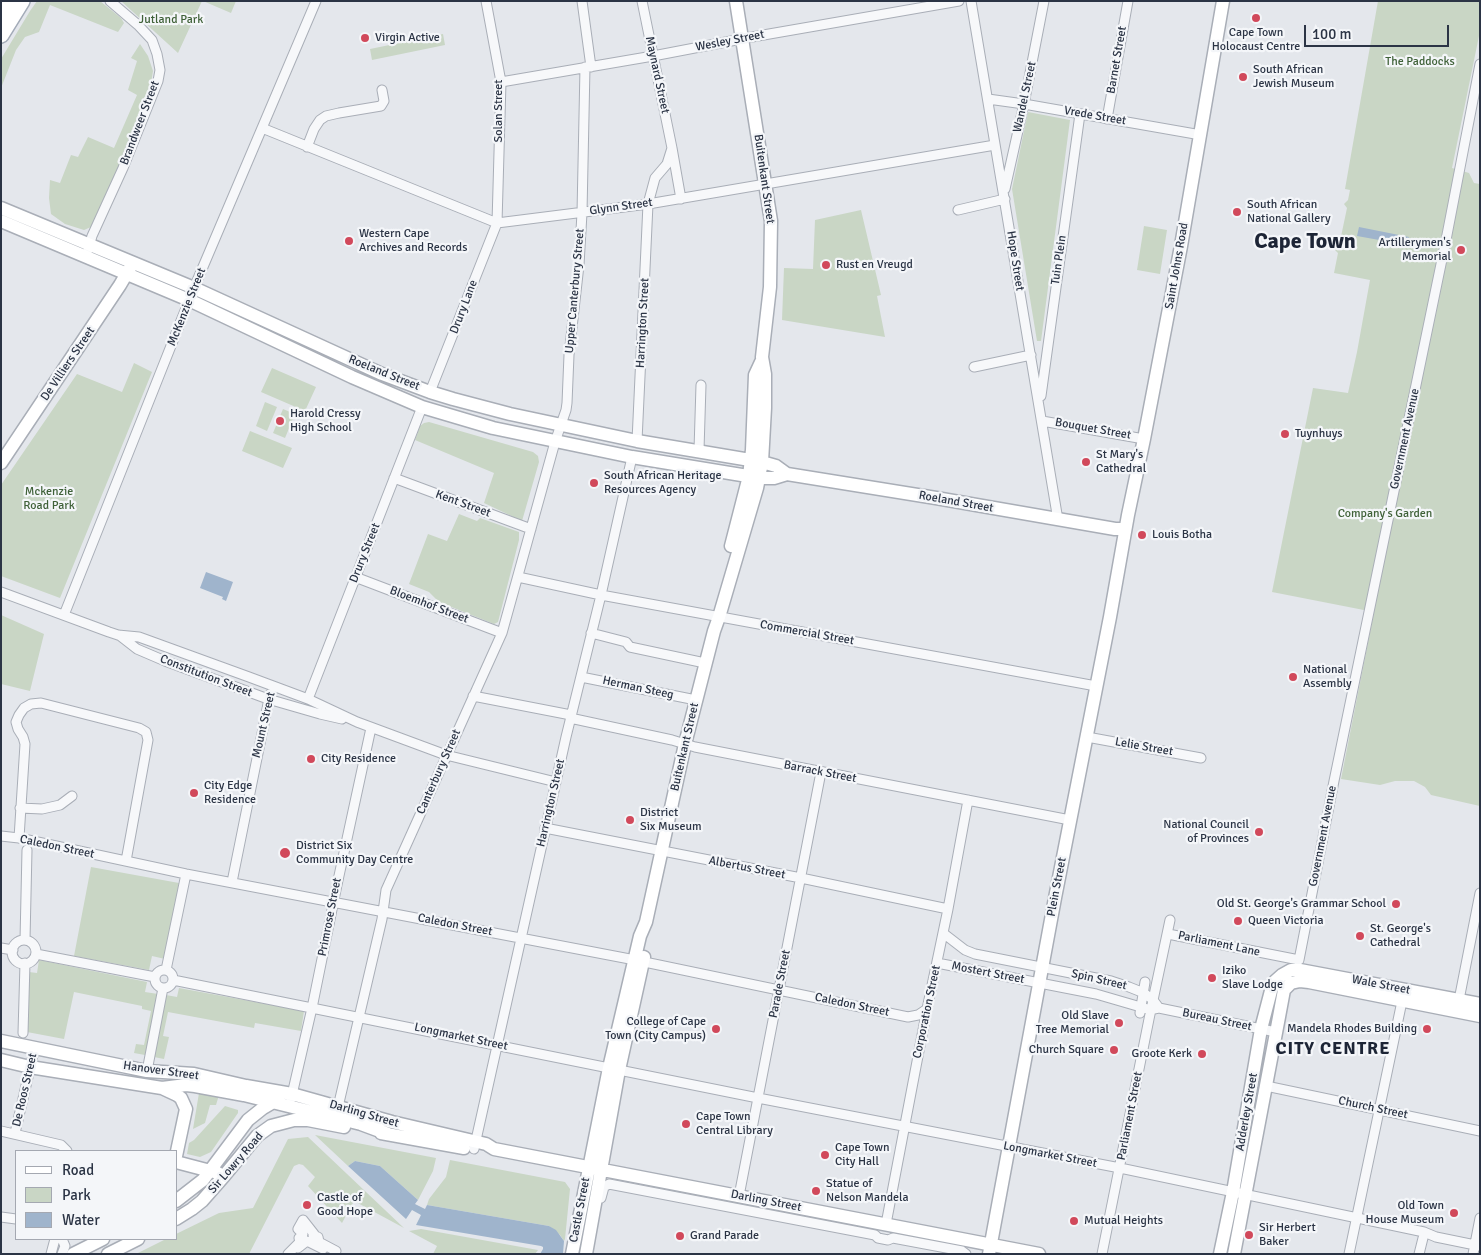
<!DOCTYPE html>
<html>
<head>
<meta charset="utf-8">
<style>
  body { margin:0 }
  #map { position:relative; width:1481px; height:1255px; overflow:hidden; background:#e4e7ec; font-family:Signika,sans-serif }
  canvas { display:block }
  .frame { position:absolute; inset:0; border:2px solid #2b3445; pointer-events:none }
  .legend { position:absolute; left:15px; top:1150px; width:162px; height:90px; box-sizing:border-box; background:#f4f6f9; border:1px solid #a4a8b1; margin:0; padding:6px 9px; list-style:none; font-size:15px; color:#2b3445 }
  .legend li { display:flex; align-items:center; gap:10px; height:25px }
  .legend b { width:25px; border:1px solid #a4a8b1 }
  .scale { position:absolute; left:1304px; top:25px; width:145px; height:22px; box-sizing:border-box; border:2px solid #2b3445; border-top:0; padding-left:6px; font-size:15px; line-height:18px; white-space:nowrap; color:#2b3445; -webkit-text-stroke:4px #f4f6f9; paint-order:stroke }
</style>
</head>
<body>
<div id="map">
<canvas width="1481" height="1255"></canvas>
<div class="frame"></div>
<ul class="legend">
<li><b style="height:6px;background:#fff"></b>Road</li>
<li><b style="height:14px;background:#c9d6c5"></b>Park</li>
<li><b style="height:14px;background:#9fb4cc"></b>Water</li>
</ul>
<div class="scale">100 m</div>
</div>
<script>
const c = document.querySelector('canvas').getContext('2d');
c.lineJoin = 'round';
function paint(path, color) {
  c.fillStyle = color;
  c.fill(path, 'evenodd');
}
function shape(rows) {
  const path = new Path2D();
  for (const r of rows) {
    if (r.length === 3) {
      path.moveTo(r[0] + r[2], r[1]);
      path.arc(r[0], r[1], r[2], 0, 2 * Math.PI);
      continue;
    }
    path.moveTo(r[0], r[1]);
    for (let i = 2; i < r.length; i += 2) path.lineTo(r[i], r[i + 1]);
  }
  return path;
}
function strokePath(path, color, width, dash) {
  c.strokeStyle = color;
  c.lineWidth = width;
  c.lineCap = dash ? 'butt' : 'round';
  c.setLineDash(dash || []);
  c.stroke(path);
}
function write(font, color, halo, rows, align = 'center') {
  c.font = font + ' Signika,sans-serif';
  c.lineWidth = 4.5;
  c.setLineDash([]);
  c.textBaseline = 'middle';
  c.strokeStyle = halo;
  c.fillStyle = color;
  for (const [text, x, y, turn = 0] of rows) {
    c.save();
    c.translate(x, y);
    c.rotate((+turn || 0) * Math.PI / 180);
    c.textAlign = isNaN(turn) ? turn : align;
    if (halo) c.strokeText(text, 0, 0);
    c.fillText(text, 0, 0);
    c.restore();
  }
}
paint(shape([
  [37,1,100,1,121,18,124,23,118,32,50,5,39,32,25,37,16,50,1,88,1,59,30,11],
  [121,1,202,1,178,53],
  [203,1,236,1,231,13],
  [1378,1,1480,1,1480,31,1452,168,1469,173,1474,183,1480,184,1480,806,1431,795,1425,787,1414,781,1395,781,1380,785,1341,779,1374,612,1272,592,1313,388,1348,393,1357,352,1370,280,1334,273,1338,253,1335,250,1336,247,1339,246,1347,208,1344,204,1348,200,1350,190,1345,189],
  [443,34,445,45,372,60,370,49],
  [140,44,148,56,153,71,151,83,98,219,91,227,84,230,65,224,51,214,49,198,50,180,60,183,71,155,78,157,88,137,114,148,137,95,128,90,137,61,131,58],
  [1028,112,1070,120,1041,341,1037,341,1012,189],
  [861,210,881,295,877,296,885,337,782,320,784,268,813,269,815,220],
  [1144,226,1167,230,1160,274,1137,270],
  [134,363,152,372,60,598,1,576,1,485,77,374,122,392],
  [272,368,316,387,305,411,261,392],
  [265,402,277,407,267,431,256,426],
  [283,409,295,414,285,438,273,433],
  [429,422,533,452,538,456,539,462,522,521,484,503,494,473,415,440,420,426,424,423],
  [250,431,292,448,283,468,242,451],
  [459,514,477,521,480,518,519,532,519,540,498,622,494,624,439,602,429,592,409,584,428,534,447,541],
  [1,615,44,634,30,691,1,684],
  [91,867,179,883,165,959,152,956,149,970,74,956],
  [39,960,147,982,145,992,158,994,145,1055,134,1053,136,1044,144,1045,151,1011,142,1009,142,1006,74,992,64,1039,27,1032,29,972,37,973],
  [179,988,304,1011,301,1031,255,1023,254,1028,168,1012,163,1036,169,1037,164,1059,154,1057,166,995,177,997],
  [199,1093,219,1095,216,1105,210,1105,205,1123,193,1129],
  [225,1106,238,1110,238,1113,211,1152,200,1157,187,1154,189,1143,194,1140],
  [315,1135,436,1158,433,1171,418,1200,380,1166,355,1161,348,1166],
  [308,1137,404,1228,354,1201,342,1223,308,1186,315,1177,303,1165,299,1164,294,1166,249,1254,136,1254,166,1239,176,1239,176,1234,219,1213,253,1208,288,1139],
  [450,1160,565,1182,570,1189,565,1239,564,1241,560,1235,549,1226,427,1205,429,1199,446,1177],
  [421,1229,538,1250,535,1254,433,1254,437,1246,409,1231]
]), '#c9d6c5');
paint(shape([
  [1359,227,1409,237,1407,245,1357,236],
  [206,572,233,582,226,601,222,599,223,597,200,588],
  [355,1161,380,1166,418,1200,415,1204,425,1209,427,1205,549,1226,556,1230,564,1241,563,1254,540,1254,543,1249,543,1247,541,1246,416,1225,421,1215,412,1210,406,1219,348,1166]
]), '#9fb4cc');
const street = shape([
  [582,1,591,67],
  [642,1,672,148,681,199],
  [971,1,1058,520],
  [501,82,653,56,752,37,959,1],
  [988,99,1024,104,1201,135],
  [1107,119,1128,1],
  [262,128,497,223,648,204,995,145],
  [307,147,314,129,320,120,326,116,339,113,381,106,384,101,382,90],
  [1005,189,1024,104,1044,1],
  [958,210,1005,199],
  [88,250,92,236,123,168,158,81,160,70,157,54,152,40,138,25,110,1],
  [974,367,1031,355],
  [430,392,497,223,501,82,486,1],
  [1041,396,1080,114],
  [1042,421,1144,439],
  [637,441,648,204,655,178,667,164,672,148],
  [699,450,701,385],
  [394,478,531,529],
  [355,577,502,633],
  [518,577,601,595,1096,686],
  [1,592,109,632,118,635,139,637,249,677,308,699,357,722,446,755,556,782],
  [64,615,194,288,316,1],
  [591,633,626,642,630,647,705,663],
  [119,635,137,649,165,661,268,699,320,714,342,719],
  [581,677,696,700],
  [473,696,571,715],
  [308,699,422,407],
  [570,718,672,740,695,747,1070,820],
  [1087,737,1201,758],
  [20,808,42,809,60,805,72,796],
  [545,828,801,878,948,909],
  [1,836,19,838,186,874,635,960,908,1017,918,1015,927,1009],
  [19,838,25,744,23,737,18,729,16,722,19,715,24,708,31,704,41,703,139,728,146,732,148,740,126,861],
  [232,882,270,694],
  [943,933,965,950,975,954,1111,981,1129,987,1144,993,1153,1000,1159,1008],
  [1168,934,1299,960,1334,781,1446,240,1480,64],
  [25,940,27,850],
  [24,952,12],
  [1,948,13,950],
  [36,954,155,977],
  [937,963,1096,994,1151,1010],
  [166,970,186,874],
  [164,979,9],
  [173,980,609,1068],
  [1458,1005,1480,893],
  [1154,1009,1159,1008,1276,1032],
  [1140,1013,1145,982],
  [23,1033,25,963],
  [619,1070,758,1098,1120,1168,1424,1232,1436,1237,1480,1246],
  [147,1071,163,988],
  [1266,1086,1480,1131],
  [291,1099,312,1008,337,885,371,728],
  [338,1107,382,919,386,890,502,633,555,442,566,410,567,403,569,355,579,265,582,213,585,67],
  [1,1131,61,1145,67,1151],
  [15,1133,35,1047],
  [474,1149,566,737,601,595,632,457],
  [739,1196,821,772],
  [601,1198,604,1187,609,1184,875,1235,878,1238,888,1240,893,1238,962,1251,966,1254],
  [1,1217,16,1219],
  [886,1224,927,1009,948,909,968,800],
  [62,1239,65,1246,62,1254],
  [298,1248,307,1241,323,1249],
  [51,1254,55,1239],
  [288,1254,300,1242,299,1238,303,1234,298,1229,303,1220,314,1234,313,1235,318,1237,319,1242,336,1251,334,1254],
  [1102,1254,1149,1019,1170,920],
  [1349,1254,1401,1006],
  [1419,1254,1423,1238],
  [1473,1254,1480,1218]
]);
const secondary = shape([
  [1,208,194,288,382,374,430,392,453,399,510,414,637,441,762,462,776,466,787,474],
  [1,221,189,300,352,377,422,407,493,428,632,457,760,478,774,478,787,474,936,498,1115,529,1125,529],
  [1,463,120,285,130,268],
  [731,546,749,476,752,450,755,375,762,360],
  [1,1041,147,1071,194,1074,246,1086,292,1094,392,1122,486,1144,494,1149,1039,1254],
  [1,1060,30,1067,162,1088,186,1085,195,1086,244,1095,361,1124,388,1134],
  [162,1088,177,1095,181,1098,186,1109,176,1156],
  [381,1133,464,1148],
  [176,1162,218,1173],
  [176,1201,203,1180,248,1120,263,1108,275,1101],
  [176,1219,192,1209,202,1201,224,1176,257,1136,271,1126,294,1120,308,1120,344,1127],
  [73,1254,103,1239],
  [108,1254,138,1239],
  [572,1254,609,1068,640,936,646,922,685,744,714,631,719,617,757,488,762,462,765,408,765,374,762,357,770,287,771,221,736,1],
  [586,1254,619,1070,644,957],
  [989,1254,1055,898,1110,617,1128,515,1144,439,1181,246,1223,1],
  [1220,1254,1233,1192,1261,1029,1273,983,1282,975,1291,970,1300,970,1480,1004],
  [1234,1254,1279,1017,1284,990,1291,983,1300,981,1309,982,1480,1016]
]);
const primary = shape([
  [1,15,10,1],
  [1,35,22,1]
]);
strokePath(street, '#a9aeb7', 11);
strokePath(secondary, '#a9aeb7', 15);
strokePath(primary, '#a3abb8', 18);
strokePath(street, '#f7f8fa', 9);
strokePath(secondary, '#fff', 12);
strokePath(primary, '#fff', 15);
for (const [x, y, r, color] of [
  [1256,18,5,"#d1495b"],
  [365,38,5,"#d1495b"],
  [1243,77,5,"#d1495b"],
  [1237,212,5,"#d1495b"],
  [349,241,5,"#d1495b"],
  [1461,250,5,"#d1495b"],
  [826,265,5,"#d1495b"],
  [280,421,5,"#d1495b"],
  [1285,434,5,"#d1495b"],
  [1086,462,5,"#d1495b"],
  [594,483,5,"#d1495b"],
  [1142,535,5,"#d1495b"],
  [1293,677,5,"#d1495b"],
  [311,759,5,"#d1495b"],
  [194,793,5,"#d1495b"],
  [630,820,5,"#d1495b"],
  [1259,832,5,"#d1495b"],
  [285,853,6,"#d1495b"],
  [1396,904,5,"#d1495b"],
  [1238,921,5,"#d1495b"],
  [1360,936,5,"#d1495b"],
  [1212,978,5,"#d1495b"],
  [1119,1023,5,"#d1495b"],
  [716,1029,5,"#d1495b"],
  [1427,1029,5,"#d1495b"],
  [1114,1050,5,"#d1495b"],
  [1202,1054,5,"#d1495b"],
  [686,1124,5,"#d1495b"],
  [825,1155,5,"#d1495b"],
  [816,1191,5,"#d1495b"],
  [307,1205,5,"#d1495b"],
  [1454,1213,5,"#d1495b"],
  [1074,1221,5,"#d1495b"],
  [1249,1235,5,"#d1495b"],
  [680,1236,5,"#d1495b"]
]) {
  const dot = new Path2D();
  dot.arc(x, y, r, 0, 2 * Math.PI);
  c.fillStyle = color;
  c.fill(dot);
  strokePath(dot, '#f4f6f9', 2);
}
write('12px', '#3f6138', '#f4f6f9', [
  ["Jutland Park",171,20],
  ["The Paddocks",1420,62],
  ["Mckenzie",49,492],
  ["Road Park",49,506],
  ["Company's Garden",1385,514]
]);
write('12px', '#2b3445', '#f4f6f9', [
  ["Cape Town",1256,33,"center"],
  ["Holocaust Centre",1256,47,"center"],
  ["Virgin Active",375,38],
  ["South African",1253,70],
  ["Jewish Museum",1253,84],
  ["South African",1247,205],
  ["National Gallery",1247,219],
  ["Western Cape",359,234],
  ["Archives and Records",359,248],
  ["Artillerymen's",1451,243,"right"],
  ["Memorial",1451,257,"right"],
  ["Rust en Vreugd",836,265],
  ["Harold Cressy",290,414],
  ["High School",290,428],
  ["Tuynhuys",1295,434],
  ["St Mary's",1096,455],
  ["Cathedral",1096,469],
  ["South African Heritage",604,476],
  ["Resources Agency",604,490],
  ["Louis Botha",1152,535],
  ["National",1303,670],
  ["Assembly",1303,684],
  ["City Residence",321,759],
  ["City Edge",204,786],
  ["Residence",204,800],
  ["District",640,813],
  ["Six Museum",640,827],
  ["National Council",1249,825,"right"],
  ["of Provinces",1249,839,"right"],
  ["District Six",296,846],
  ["Community Day Centre",296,860],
  ["Old St. George's Grammar School",1386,904,"right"],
  ["Queen Victoria",1248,921],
  ["St. George's",1370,929],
  ["Cathedral",1370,943],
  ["Iziko",1222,971],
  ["Slave Lodge",1222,985],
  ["Old Slave",1109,1016,"right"],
  ["Tree Memorial",1109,1030,"right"],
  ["College of Cape",706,1022,"right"],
  ["Town (City Campus)",706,1036,"right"],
  ["Mandela Rhodes Building",1417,1029,"right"],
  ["Church Square",1104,1050,"right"],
  ["Groote Kerk",1192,1054,"right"],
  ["Cape Town",696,1117],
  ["Central Library",696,1131],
  ["Cape Town",835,1148],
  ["City Hall",835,1162],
  ["Statue of",826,1184],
  ["Nelson Mandela",826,1198],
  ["Castle of",317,1198],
  ["Good Hope",317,1212],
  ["Old Town",1444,1206,"right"],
  ["House Museum",1444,1220,"right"],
  ["Mutual Heights",1084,1221],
  ["Sir Herbert",1259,1228],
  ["Baker",1259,1242],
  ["Grand Parade",690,1236]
], 'left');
write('12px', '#2b3445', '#f4f6f9', [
  ["Wesley Street",730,41,-11],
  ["Barnet Street",1117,60,-80],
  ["Maynard Street",657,75,78],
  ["Wandel Street",1025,97,-78],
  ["Solan Street",499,111,-90],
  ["Vrede Street",1095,116,10],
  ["Brandweer Street",140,123,-69],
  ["Buitenkant Street",764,179,82],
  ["Glynn Street",621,207,-8],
  ["Tuin Plein",1059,260,-82],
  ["Hope Street",1015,261,81],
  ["Saint Johns Road",1177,266,-80],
  ["Upper Canterbury Street",575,291,-85],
  ["McKenzie Street",187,307,-68],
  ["Drury Lane",464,307,-69],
  ["Harrington Street",643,323,-87],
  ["De Villiers Street",68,364,-56],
  ["Roeland Street",384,373,22],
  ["Bouquet Street",1093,429,10],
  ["Government Avenue",1405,439,-78],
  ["Roeland Street",956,502,10],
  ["Kent Street",463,504,20],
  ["Drury Street",365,553,-68],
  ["Bloemhof Street",429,605,21],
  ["Commercial Street",807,633,10],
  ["Constitution Street",206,676,21],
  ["Herman Steeg",638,688,12],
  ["Mount Street",264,725,-77],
  ["Buitenkant Street",685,747,-77],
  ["Lelie Street",1144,747,10],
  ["Canterbury Street",439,772,-66],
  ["Barrack Street",820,772,11],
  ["Harrington Street",551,803,-77],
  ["Government Avenue",1323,836,-79],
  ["Caledon Street",57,847,12],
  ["Albertus Street",747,868,11],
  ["Plein Street",1057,887,-79],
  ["Primrose Street",330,917,-79],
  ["Caledon Street",455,925,11],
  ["Parliament Lane",1219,944,12],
  ["Mostert Street",988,973,11],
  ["Spin Street",1099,980,13],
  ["Parade Street",780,984,-79],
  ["Wale Street",1381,985,11],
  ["Caledon Street",852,1005,12],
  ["Corporation Street",927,1012,-78],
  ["Bureau Street",1217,1020,12],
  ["Longmarket Street",461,1037,12],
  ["Hanover Street",161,1071,8],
  ["De Roos Street",25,1090,-77],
  ["Church Street",1373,1108,12],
  ["Adderley Street",1247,1112,-80],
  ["Darling Street",364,1114,16],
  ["Parliament Street",1130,1116,-79],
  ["Longmarket Street",1050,1155,11],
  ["Sir Lowry Road",236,1163,-49],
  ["Darling Street",766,1201,11],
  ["Castle Street",580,1210,-79]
]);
c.letterSpacing = '1px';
write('bold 18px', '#1d2536', '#f4f6f9', [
  ["CITY CENTRE",1333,1049]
]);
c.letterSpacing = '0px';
write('bold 22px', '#1d2536', '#f4f6f9', [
  ["Cape Town",1305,242]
]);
</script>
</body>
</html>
